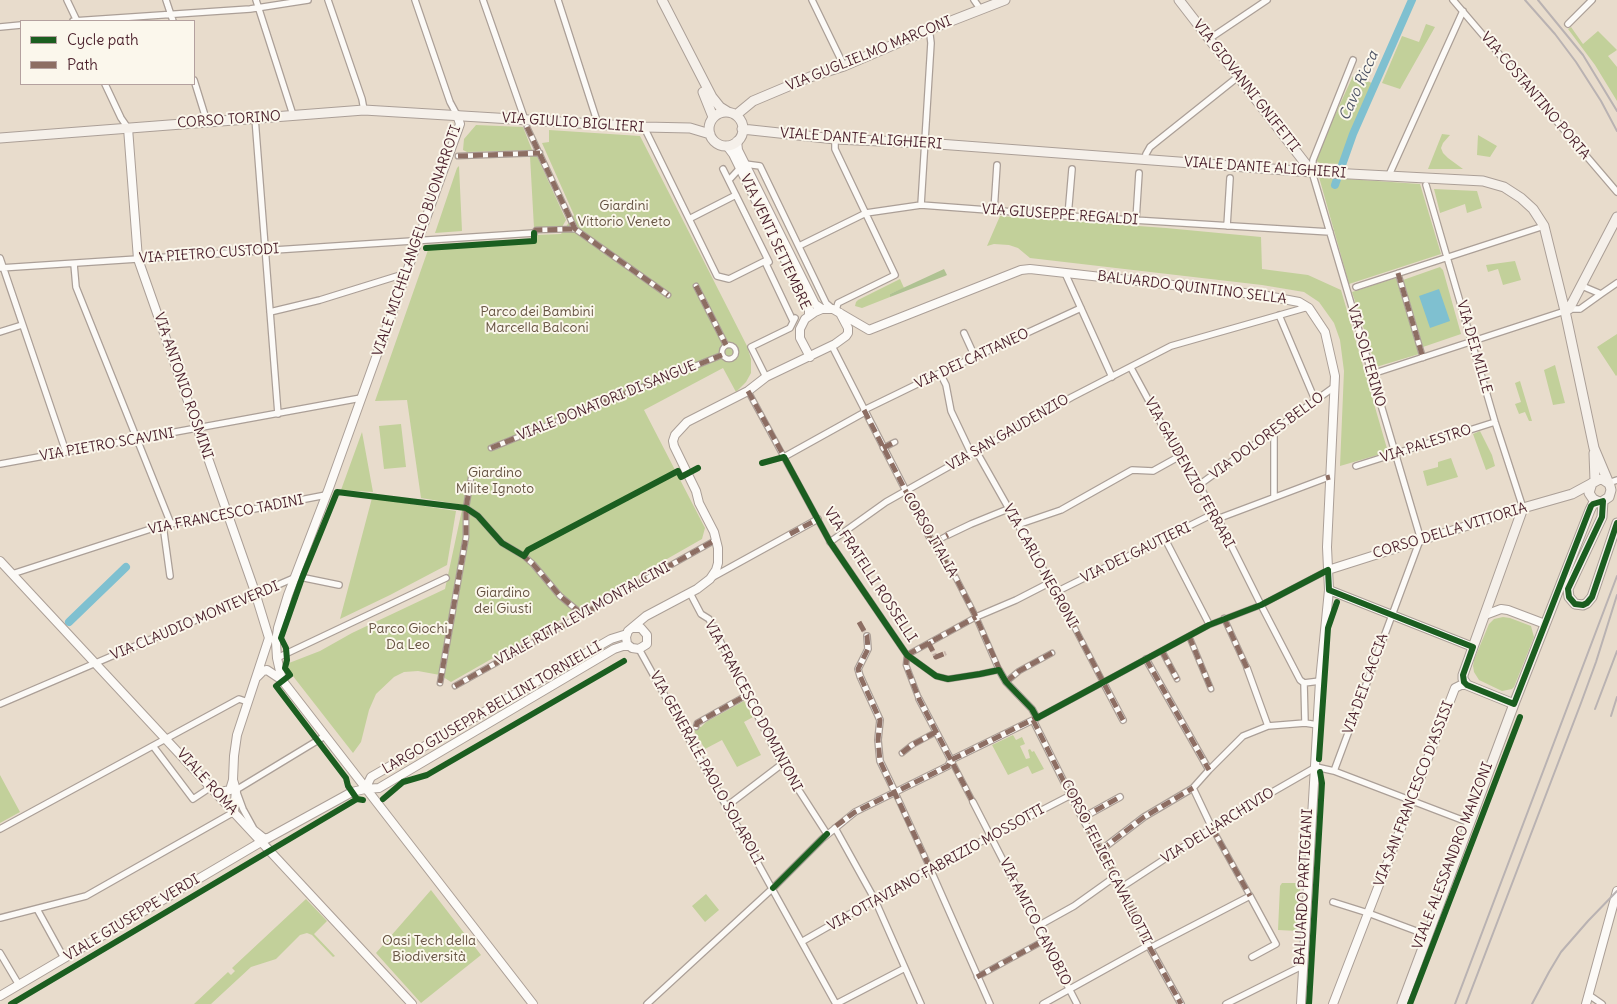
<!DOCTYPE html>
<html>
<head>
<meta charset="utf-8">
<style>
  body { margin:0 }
  #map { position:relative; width:1617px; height:1004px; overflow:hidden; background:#e8dccc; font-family:Delius,sans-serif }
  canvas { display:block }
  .legend { position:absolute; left:20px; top:20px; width:175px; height:65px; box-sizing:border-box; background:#fbf7ec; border:1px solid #b4a19f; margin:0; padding:6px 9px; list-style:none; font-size:15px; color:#4a1f2b }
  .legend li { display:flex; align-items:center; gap:10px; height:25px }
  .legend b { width:25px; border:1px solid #b4a19f }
</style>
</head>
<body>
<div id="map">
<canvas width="1617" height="1004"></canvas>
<ul class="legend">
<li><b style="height:6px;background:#1b5e20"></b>Cycle path</li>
<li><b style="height:6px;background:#8d6e63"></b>Path</li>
</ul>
</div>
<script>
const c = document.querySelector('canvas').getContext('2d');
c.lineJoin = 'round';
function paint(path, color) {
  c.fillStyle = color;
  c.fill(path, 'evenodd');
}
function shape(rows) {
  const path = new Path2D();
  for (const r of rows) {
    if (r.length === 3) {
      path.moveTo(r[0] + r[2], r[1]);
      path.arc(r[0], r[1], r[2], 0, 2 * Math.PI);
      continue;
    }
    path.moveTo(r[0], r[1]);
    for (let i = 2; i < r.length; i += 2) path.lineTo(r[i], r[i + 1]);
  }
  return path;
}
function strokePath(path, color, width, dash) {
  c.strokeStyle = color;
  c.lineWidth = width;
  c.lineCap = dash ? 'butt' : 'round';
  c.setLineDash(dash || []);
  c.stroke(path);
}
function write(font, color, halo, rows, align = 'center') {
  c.font = font + ' Delius,sans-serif';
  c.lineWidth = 4;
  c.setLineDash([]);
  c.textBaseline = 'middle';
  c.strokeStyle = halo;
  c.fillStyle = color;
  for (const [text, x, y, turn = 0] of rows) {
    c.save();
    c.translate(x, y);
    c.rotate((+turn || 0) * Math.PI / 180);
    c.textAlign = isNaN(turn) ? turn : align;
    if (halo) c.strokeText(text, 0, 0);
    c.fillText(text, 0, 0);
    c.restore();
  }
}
paint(shape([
  [1426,24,1435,27,1400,89,1382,83,1402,36,1419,42],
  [1571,27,1583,44,1598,31,1617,50,1608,56,1617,67,1617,101,1595,65,1568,29],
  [1353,76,1372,83,1341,164,1320,163,1314,160],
  [476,125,523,127,532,150,467,152,463,150,464,139],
  [549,130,640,136,747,346,751,359,751,373,746,382,736,392,723,368,644,410,705,528,702,539,451,682,440,675,418,671,404,672,394,677,376,694,369,710,361,742,353,753,289,671,289,663,320,651,352,633,445,589,463,505,421,498,407,400,375,401,428,250,535,242,535,235,561,234,574,215,542,143,549,142],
  [1442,134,1450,135,1443,143,1441,148,1443,153,1448,158,1463,169,1428,169],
  [1478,135,1497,146,1490,157,1477,155],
  [530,156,537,156,566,220,562,227,534,228],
  [459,166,462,231,435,233,457,168],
  [1319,177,1420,184,1441,254,1349,284],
  [1434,189,1477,191,1482,208,1467,213,1465,204,1440,213],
  [1000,216,1166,228,1261,237,1262,269,1308,275,1341,290,1388,452,1340,466,1344,371,1340,340,1334,323,1319,302,1304,292,1262,285,1030,258,1018,248,1009,245,994,244,987,246],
  [1515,261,1521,280,1503,285,1498,269,1488,272,1486,265],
  [1440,267,1443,270,1461,334,1423,347,1403,280],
  [1396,278,1419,354,1376,367,1352,292],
  [900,279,904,288,890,294,890,297,862,308,855,306,856,302,858,300],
  [1617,334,1617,375,1616,376,1597,347],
  [1555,365,1565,403,1553,405,1544,370],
  [1520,381,1532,421,1529,421,1525,412,1519,414,1515,404,1521,402,1515,383],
  [401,424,406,467,384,469,379,426],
  [1480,431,1492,455,1495,466,1486,470,1473,434],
  [362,432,373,492,341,490],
  [1451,458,1458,477,1427,486,1423,471,1438,467,1438,462],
  [372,498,456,511,447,565,390,595,340,619],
  [1503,617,1510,618,1531,626,1534,637,1514,687,1512,689,1502,691,1479,680,1474,672,1473,666,1474,660,1489,624,1494,619],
  [744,701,753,717,744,722,761,755,737,767,722,740,705,749,694,731,697,727,701,727,706,722],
  [1013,735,1016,740,1022,737,1025,744,1020,746,1026,759,1030,758,1028,750,1030,749,1032,752,1034,751,1044,769,1032,774,1028,766,1008,775,992,745],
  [0,775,20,812,0,823],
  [1282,883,1298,883,1300,887,1298,931,1278,930,1280,886],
  [431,890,481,955,421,1003,376,953],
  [706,894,719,910,705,922,692,906],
  [306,899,327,921,314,934,335,956,333,957,312,935,307,933,300,935,276,959,251,967,211,1004,194,1004,228,972,231,975,235,971,232,968]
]), '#c2d09a');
paint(shape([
  [944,269,947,275,945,276,890,297,890,294]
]), '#afc292');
paint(shape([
  [1439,289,1450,321,1430,328,1419,296]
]), '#7fc0d0');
strokePath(shape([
  [1335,185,1353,134,1412,0],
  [69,622,126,567]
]), '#7fc0d0', 8);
strokePath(shape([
  [859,622,867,636],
  [928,642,936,657,946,653]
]), '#c8b6ac', 4.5, [4.5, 2]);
const pedestrian = shape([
  [527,127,575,229,668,295],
  [458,156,540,153],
  [534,233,536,230,575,229],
  [1398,273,1423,358],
  [696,286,726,345],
  [729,352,7],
  [748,391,830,542,907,655,936,676,948,679,980,674,999,670,976,617,956,578,932,542],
  [491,448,722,355],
  [883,448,895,442],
  [466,508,478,516,502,543,524,556,533,564,560,596,583,615],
  [933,543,948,535],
  [1056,592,1103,682],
  [1224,618,1247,668],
  [1189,636,1211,689],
  [1162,651,1177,679],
  [907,655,976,617],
  [907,655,906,665,919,699],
  [1006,682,1019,671,1052,653],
  [440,683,466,537,466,508,471,478,475,469],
  [455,686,712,542],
  [1037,718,1209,625,1261,605,1328,570],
  [696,727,697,723,747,695],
  [902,753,912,745,936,732],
  [951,760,973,802],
  [895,792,929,866],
  [1212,828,1250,896],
  [977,977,1045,940]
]);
const minor = shape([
  [67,0,77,21],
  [166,0,173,21],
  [256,0,293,115],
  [328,0,362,99,364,110],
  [415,0,450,102,457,115],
  [483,0,525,120],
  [558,0,598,124],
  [812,0,844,66],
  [974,0,981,10],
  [1453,0,1617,192],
  [73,21,250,9,308,0],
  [1568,24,1592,0],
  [0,27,21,25],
  [1209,39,1267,0],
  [1353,60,1313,160,1312,172,1421,540],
  [194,80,207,122],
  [105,84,121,118,128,128],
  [255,118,278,414],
  [644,127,717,276,729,279,767,260,766,264,793,321],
  [835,139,835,149,895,275,838,303,836,310],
  [1145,160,1146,154,1150,147,1239,76],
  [745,164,760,166,826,303,833,309],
  [723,169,769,262],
  [1389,175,1463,11],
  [729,180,740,168],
  [1426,185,1495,422,1523,508],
  [921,205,931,43,930,35,928,30],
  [994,211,997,165],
  [1068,216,1072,169],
  [689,219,736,195],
  [1136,220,1139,173],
  [1227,226,1230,178],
  [799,246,866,213,921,205,1068,216,1330,232],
  [0,258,66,452],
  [74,264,76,287,171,524],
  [0,268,534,233],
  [1065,273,1112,377],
  [1356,287,1544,226],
  [1601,294,1617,283],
  [1569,309,1580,309,1601,294,1582,286],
  [270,312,320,300,407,273],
  [1279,315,1315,400],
  [0,332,22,325],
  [964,333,975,357],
  [832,346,932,542],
  [1131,368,1175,449],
  [940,373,946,385,951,411,970,451,979,456,1056,592,1215,513],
  [1372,374,1565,311],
  [766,377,751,347,790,328,795,318],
  [864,410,940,373,1081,308],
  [784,457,865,412],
  [0,464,361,398],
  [1356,466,1495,422],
  [1608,483,1617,480],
  [1199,485,1334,387],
  [1274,497,1274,430],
  [1217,519,1326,478],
  [163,525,170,576],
  [1017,525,1061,510,1132,470,1153,471,1180,456,1199,485,1215,513,1261,605,1300,680,1304,683,1305,723],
  [948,535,971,524,1008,509],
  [1165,539,1208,622],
  [830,542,886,502,1072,397,1171,346,1308,307],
  [12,574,163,525,228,514,326,495],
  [295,576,339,585],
  [711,578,818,519],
  [690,593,701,614,709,619,782,764,827,834],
  [976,617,1016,600,1051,582],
  [867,636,868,649,858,669,860,676,880,720,878,740,880,761,895,792],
  [639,649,836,1004],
  [277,658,446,578],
  [1146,659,1209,770],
  [1247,668,1268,726],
  [1103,682,1123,720],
  [1304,683,1320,681],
  [919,699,951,760],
  [0,704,294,578],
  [1033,720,1082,818,1116,876,1150,948,1181,1004],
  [153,746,193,799,211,787],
  [1334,771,1420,540],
  [973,802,1077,1004],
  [727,806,782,764],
  [1082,818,1120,797],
  [835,828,875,900,921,1004],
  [1212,828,1193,788,1209,770,1243,736,1268,726,1305,723,1318,725],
  [0,829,239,699,248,702],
  [269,837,264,837,254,829,243,809,236,790,325,736],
  [1101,850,1144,817,1193,788],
  [929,866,990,1004],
  [1122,887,1212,828,1215,825,1316,767,1334,771,1470,823],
  [1333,902,1368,913,1427,935],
  [37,909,64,958],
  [0,918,86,896,234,812],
  [1038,926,1074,906,1116,876],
  [803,941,930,868,1071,795],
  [1150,948,1250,896,1276,944,1252,957],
  [0,953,19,985],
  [1589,995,1602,1004],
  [647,1004,773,888,822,839,855,812,948,766,951,760,1037,718,1032,709,1006,682,999,670],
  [836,1004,905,968],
  [1043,1004,1149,945],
  [1226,1004,1304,965]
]);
const tertiary = shape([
  [128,128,138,259,254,589,269,638,237,735,234,756,233,780,230,790,221,792,214,790],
  [737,141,738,150,815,304,822,309],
  [727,146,733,154,809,309,809,316],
  [810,357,800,338,800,329,805,319,815,312,822,309,833,309,869,330,1021,270,1030,269,1262,295,1299,302,1309,308,1325,332,1335,376,1327,547,1329,590,1320,681,1301,1004],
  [0,561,412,1004],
  [1328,570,1523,508],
  [1329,590,1473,647],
  [1485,615,1501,609,1508,610,1545,624],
  [634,628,641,628,647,635,647,644,639,649,632,648,627,644,626,637,628,631,646,616,697,589,710,579,716,570,718,563,718,548,714,532,699,503,696,491,674,446,673,441,675,435,687,422,748,391,766,377,835,344,846,336,848,333,848,328,840,313],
  [257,677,263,671,267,670,282,680,533,1004],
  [282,680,277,658,276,642,278,628,288,595,329,488,460,124,457,115],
  [233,780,236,790,234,812],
  [365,789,371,777,611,639,627,634],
  [0,996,261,842,352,792,365,789,379,788,614,649,623,646,629,646],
  [1333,1004,1455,688,1461,685,1467,685],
  [1586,1004,1617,891]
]);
const secondary = shape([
  [662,0,712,97,720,107,728,112],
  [1179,0,1312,172],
  [703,92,713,117],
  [726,129,17],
  [736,115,753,101,810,77,844,66,928,30,1005,0],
  [742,129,835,139,925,143,1312,172,1483,181,1504,187,1521,198,1533,209,1544,226,1565,311,1594,448,1610,486,1611,490,1609,497,1603,501,1599,502,1593,499,1589,493,1592,483],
  [0,138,364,110,644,127,690,128,710,134],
  [1565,311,1569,309,1617,217],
  [1594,453,1595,481],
  [1603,501,1602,517,1568,589,1569,597,1575,604,1583,605,1587,603,1592,597,1617,523],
  [1514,704,1467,685,1463,679,1463,675,1523,508,1572,494,1598,480,1602,479,1608,483],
  [1402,1004,1514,704,1590,510,1593,504,1599,502]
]);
strokePath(pedestrian, '#ab9f97', 7);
strokePath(minor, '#ab9f97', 8);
strokePath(tertiary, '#ab9f97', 10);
strokePath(secondary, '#ab9f97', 11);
strokePath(pedestrian, '#fcfaf7', 4.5);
strokePath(minor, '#fcfaf7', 5.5);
strokePath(tertiary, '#fcfaf7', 8);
strokePath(secondary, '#f5f0ea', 9);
strokePath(shape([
  [1525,0,1555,34,1576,62,1601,101,1617,131],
  [1538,0,1583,55,1617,111],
  [1595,709,1617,651],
  [1611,716,1617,697],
  [1455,1004,1617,576],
  [1466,1004,1581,703,1596,662,1617,595],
  [1532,1004,1549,972,1561,952,1588,921,1617,891]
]), '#b9b2b2', 2);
strokePath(shape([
  [527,127,575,229,668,295],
  [458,156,540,153],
  [534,233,536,230,575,229],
  [1398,273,1423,358],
  [696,286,726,345],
  [748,391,786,460],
  [864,410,932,542,956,578,976,617,1001,673],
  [491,448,722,355],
  [883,448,895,442],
  [1175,449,1180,456],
  [1326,478,1330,477],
  [790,534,818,519],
  [933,543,948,535],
  [521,554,533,564,560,596,583,615],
  [1056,592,1123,720],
  [1224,618,1247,668],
  [859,622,867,636,868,649,858,669,860,676,880,720,878,740,880,761,929,866],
  [1189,636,1211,689],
  [928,642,936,657,946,653],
  [1162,651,1177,679],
  [907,655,906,665,919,699,973,802],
  [907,655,976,617],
  [1146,659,1209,770],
  [1006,682,1019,671,1052,653],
  [440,683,466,537,466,508,471,478,475,469],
  [455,686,712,542],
  [1033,720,1082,818,1116,876,1150,948,1181,1004],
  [696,727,697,723,747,695],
  [902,753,912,745,936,732],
  [1082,818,1120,797],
  [836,826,855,812,948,766,951,760,1040,716],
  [1212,828,1250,896],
  [1101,850,1144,817,1193,788],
  [977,977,1045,940]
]), '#8d6e63', 5, [10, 5]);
strokePath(shape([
  [426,248,534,241,534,233],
  [762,463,784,457,830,542,907,655,936,676,948,679,980,674,999,670,1006,682,1032,709,1037,718,1209,625,1261,605,1328,570,1329,590,1473,647,1463,675,1464,682,1467,685,1514,704,1591,506,1593,504,1603,501,1602,517,1568,589,1569,597,1575,604,1583,605,1587,603,1592,597,1617,523],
  [1319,759,1328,628,1337,602],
  [357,799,348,786,346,778,276,686,290,675,285,668,287,660,286,648,281,638,302,578,337,492,466,508,478,516,502,543,524,556,528,550,678,471,681,477,698,468],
  [383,799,403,782,427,775,624,661],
  [773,888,827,834],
  [11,1004,357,799,363,800],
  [1309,1004,1322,783,1320,772],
  [1410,1004,1520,717]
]), '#1b5e20', 6);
write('14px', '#4a1f2b', '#fbf7ec', [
  ["VIA GUGLIELMO MARCONI",869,54,-22],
  ["VIA GIOVANNI GNIFETTI",1246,86,52],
  ["VIA COSTANTINO PORTA",1535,96,50],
  ["CORSO TORINO",229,120,-4],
  ["VIA GIULIO BIGLIERI",573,123,4],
  ["VIALE DANTE ALIGHIERI",861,139,4],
  ["VIALE DANTE ALIGHIERI",1265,168,4],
  ["VIA GIUSEPPE REGALDI",1060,215,4],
  ["VIALE MICHELANGELO BUONARROTI",417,241,-71],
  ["VIA VENTI SETTEMBRE",775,242,65],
  ["VIA PIETRO CUSTODI",209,254,-4],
  ["BALUARDO QUINTINO SELLA",1192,288,7],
  ["VIA DEI MILLE",1474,347,74],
  ["VIA SOLFERINO",1366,356,74],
  ["VIA DEI CATTANEO",972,359,-25],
  ["VIA ANTONIO ROSMINI",183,386,71],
  ["VIALE DONATORI DI SANGUE",607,401,-22],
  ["VIA SAN GAUDENZIO",1008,433,-30],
  ["VIA DOLORES BELLO",1267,436,-36],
  ["VIA PALESTRO",1426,444,-18],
  ["VIA PIETRO SCAVINI",107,445,-10],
  ["VIA GAUDENZIO FERRARI",1189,473,61],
  ["VIA FRANCESCO TADINI",226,515,-11],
  ["CORSO DELLA VITTORIA",1450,531,-17],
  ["CORSO ITALIA",930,535,60],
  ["VIA DEI GAUTIERI",1136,553,-26],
  ["VIA CARLO NEGRONI",1040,566,61],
  ["VIA FRATELLI ROSSELLI",870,575,57],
  ["VIALE RITA LEVI MONTALCINI",583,614,-29],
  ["VIA CLAUDIO MONTEVERDI",195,621,-23],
  ["VIA DEI CACCIA",1366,684,-70],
  ["VIA FRANCESCO DOMINIONI",753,706,62],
  ["LARGO GIUSEPPA BELLINI TORNIELLI",492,708,-30],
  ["VIA GENERALE PAOLO SOLAROLI",706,768,61],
  ["VIALE ROMA",207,782,48],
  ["VIA SAN FRANCESCO D'ASSISI",1414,794,-69],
  ["VIA DELL'ARCHIVIO",1218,826,-32],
  ["VIALE ALESSANDRO MANZONI",1453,856,-69],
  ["CORSO FELICE CAVALLOTTI",1106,862,63],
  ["VIA OTTAVIANO FABRIZIO MOSSOTTI",936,868,-29],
  ["BALUARDO PARTIGIANI",1304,887,-87],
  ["VIALE GIUSEPPE VERDI",132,918,-31],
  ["VIA AMICO CANOBIO",1035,922,63]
]);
write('14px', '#645140', '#fbf7ec', [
  ["Giardini",624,206],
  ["Vittorio Veneto",624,222],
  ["Parco dei Bambini",537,312],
  ["Marcella Balconi",537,328],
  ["Giardino",495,473],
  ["Milite Ignoto",495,489],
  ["Giardino",503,593],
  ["dei Giusti",503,609],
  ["Parco Giochi",408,629],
  ["Da Leo",408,645],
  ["Oasi Tech della",429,941],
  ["Biodiversità",429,957]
]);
write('italic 15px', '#4d5365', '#fbf7ec', [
  ["Cavo Ricca",1359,86,-66]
]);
</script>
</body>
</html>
